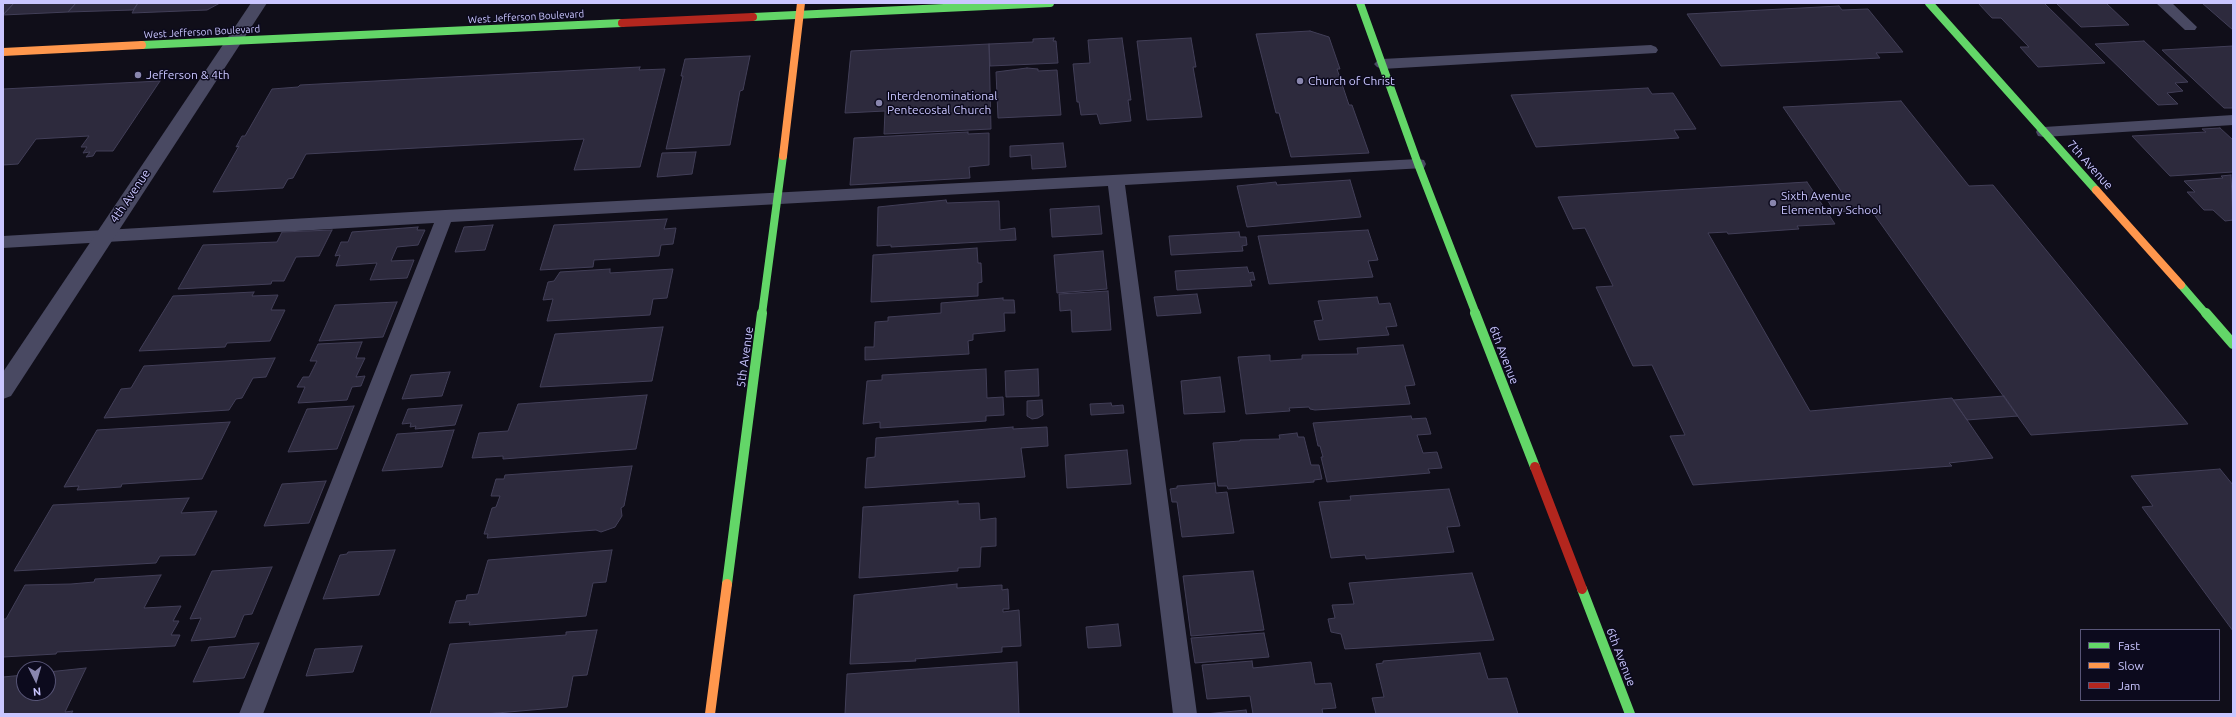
<!DOCTYPE html>
<html>
<head>
<meta charset="utf-8">
<style>
  body { margin:0 }
  #map { position:relative; width:2236px; height:717px; overflow:hidden; background:#100e19; font-family:Ubuntu,sans-serif }
  canvas { display:block }
  .frame { position:absolute; inset:0; border:4px solid #cac6ff; pointer-events:none }
  .legend { position:absolute; left:2080px; top:629px; width:140px; height:72px; box-sizing:border-box; background:#0c0a1d; border:1px solid #585577; margin:0; padding:5px 7px; list-style:none; font-size:12px; color:#cac6ff }
  .legend li { display:flex; align-items:center; gap:8px; height:20px }
  .legend b { width:20px; border:1px solid #585577 }
  .north { position:absolute; left:16px; top:661px; width:40px; height:40px; box-sizing:border-box; background:#0c0a1d; border:1px solid #585577; border-radius:50%; rotate:175deg; font-size:11px; font-weight:700; line-height:16px; text-align:center; color:#cac6ff }
  .north::after { content:''; display:block; margin:auto; width:14px; height:18px; background:#8986ae; clip-path:polygon(50% 0,100% 100%,50% 72%,0 100%) }
</style>
</head>
<body>
<div id="map">
<canvas width="2236" height="717"></canvas>
<div class="frame"></div>
<ul class="legend">
<li><b style="height:5px;background:#63d668"></b>Fast</li>
<li><b style="height:5px;background:#ff974d"></b>Slow</li>
<li><b style="height:5px;background:#b3261e"></b>Jam</li>
</ul>
<div class="north">N</div>
</div>
<script>
const c = document.querySelector('canvas').getContext('2d');
c.lineJoin = 'round';
function paint(path, color) {
  c.fillStyle = color;
  c.fill(path, 'evenodd');
}
function shape(rows) {
  const path = new Path2D();
  for (const r of rows) {
    path.moveTo(r[0], r[1]);
    for (let i = 2; i < r.length; i += 2) path.lineTo(r[i], r[i + 1]);
  }
  return path;
}
function strokePath(path, color, width, dash) {
  c.strokeStyle = color;
  c.lineWidth = width;
  c.lineCap = dash ? 'butt' : 'round';
  c.setLineDash(dash || []);
  c.stroke(path);
}
function write(font, color, halo, rows, align = 'center') {
  c.font = font + ' Ubuntu,sans-serif';
  c.lineWidth = 3;
  c.setLineDash([]);
  c.textBaseline = 'middle';
  c.strokeStyle = halo;
  c.fillStyle = color;
  for (const [text, x, y, turn = 0] of rows) {
    c.save();
    c.translate(x, y);
    c.rotate((+turn || 0) * Math.PI / 180);
    c.textAlign = isNaN(turn) ? turn : align;
    if (halo) c.strokeText(text, 0, 0);
    c.fillText(text, 0, 0);
    c.restore();
  }
}
const building = shape([
  [3,3,14,3,3,15,3,3],
  [14,3,76,3,68,12,3,15,14,3],
  [76,3,138,3,133,10,68,12,76,3],
  [138,3,220,3,207,10,132,13,138,3],
  [1978,3,2044,3,2105,63,2038,67,2020,47,2029,47,2001,18,1992,18,1978,3],
  [2056,3,2106,3,2129,25,2081,27,2056,3],
  [2202,3,2233,3,2233,30,2202,3],
  [1839,6,1842,10,1868,9,1903,52,1876,53,1880,58,1721,66,1687,14,1839,6],
  [1310,31,1329,37,1340,69,1337,69,1349,105,1352,105,1369,153,1291,157,1279,113,1276,113,1256,34,1310,31],
  [1054,38,1053,41,1056,41,1058,63,990,66,989,44,1033,42,1033,39,1054,38],
  [1122,38,1131,100,1128,100,1131,121,1100,124,1097,114,1081,115,1079,102,1077,102,1073,64,1090,63,1088,40,1122,38],
  [1191,38,1196,67,1193,67,1202,117,1147,120,1137,41,1191,38],
  [2144,41,2188,82,2175,83,2183,91,2167,93,2178,104,2158,105,2095,44,2144,41],
  [989,44,991,129,884,134,885,111,845,113,851,51,989,44],
  [2233,46,2233,108,2224,108,2162,50,2233,46],
  [750,56,743,90,740,91,730,145,666,149,683,76,681,76,685,59,750,56],
  [640,67,639,70,665,69,640,167,574,170,584,139,306,154,293,178,288,179,283,188,213,192,239,146,236,147,242,136,245,136,272,89,298,87,300,85,640,67],
  [1027,68,1038,69,1038,71,1057,70,1061,115,998,118,996,72,1027,68],
  [160,81,113,151,96,151,93,156,86,157,90,152,83,153,87,147,81,147,89,136,36,139,18,164,3,165,3,89,160,81],
  [1648,88,1652,94,1673,93,1696,129,1674,130,1679,138,1536,147,1511,95,1648,88],
  [1901,101,1969,186,1993,185,2188,424,2031,435,1871,210,1835,212,1824,195,1843,194,1783,107,1901,101],
  [2220,128,2233,140,2233,172,2170,176,2132,136,2206,132,2202,129,2220,128],
  [968,132,968,134,989,133,989,165,969,167,970,178,850,185,854,138,968,132],
  [1063,143,1066,167,1032,169,1031,155,1010,157,1010,146,1063,143],
  [696,152,692,174,657,177,662,153,696,152],
  [2231,175,2233,220,2225,221,2213,210,2204,210,2187,192,2195,192,2184,181,2223,178,2221,176,2231,175],
  [1350,180,1361,217,1247,227,1237,186,1276,182,1277,185,1350,180],
  [1807,182,1835,224,1797,226,1799,229,1728,234,1727,232,1708,233,1810,411,1952,398,1993,458,1949,463,1952,466,1693,485,1670,436,1685,435,1652,365,1633,366,1596,287,1613,286,1585,228,1573,229,1558,197,1807,182],
  [946,200,947,203,999,201,1000,230,1015,228,1016,240,891,247,891,245,877,246,878,207,946,200],
  [1099,206,1102,234,1052,237,1050,209,1099,206],
  [667,219,664,229,676,228,673,244,661,245,659,256,594,260,593,267,540,270,554,225,667,219],
  [493,225,485,250,455,252,464,227,493,225],
  [418,227,417,230,425,230,418,245,397,247,391,261,414,260,407,278,370,280,377,263,336,266,340,255,335,256,341,242,348,242,352,232,418,227],
  [332,230,319,256,296,257,284,281,272,281,271,284,178,289,203,245,277,242,282,232,332,230],
  [1368,230,1378,260,1368,261,1373,277,1269,284,1258,236,1368,230],
  [1239,232,1240,237,1246,237,1247,245,1242,246,1243,251,1171,255,1169,236,1239,232],
  [977,248,978,263,981,263,982,282,978,283,978,296,871,302,873,255,977,248],
  [1103,251,1107,289,1057,293,1054,255,1103,251],
  [1247,267,1249,273,1253,272,1255,280,1250,280,1252,286,1177,290,1175,271,1247,267],
  [610,269,610,273,673,269,667,298,653,299,650,315,547,321,553,299,543,300,548,282,554,281,560,272,610,269],
  [1108,291,1111,330,1072,332,1071,310,1060,311,1059,294,1108,291],
  [254,292,252,296,278,295,271,310,285,310,270,341,227,343,225,347,139,351,173,296,254,292],
  [1197,294,1201,313,1157,316,1154,297,1197,294],
  [1377,297,1379,304,1390,303,1397,326,1386,327,1389,335,1319,340,1314,321,1323,320,1318,301,1377,297],
  [1003,298,1003,300,1014,300,1015,313,1004,313,1005,331,973,334,973,340,968,341,969,354,865,360,865,347,874,347,875,322,888,321,888,317,941,313,941,303,1003,298],
  [397,302,383,337,319,341,335,305,397,302],
  [663,327,652,381,540,387,555,334,663,327],
  [362,342,356,358,365,358,356,377,365,376,361,386,352,387,347,400,298,403,305,387,297,387,303,377,309,377,317,361,310,361,318,344,362,342],
  [1403,345,1415,385,1405,386,1410,404,1315,410,1310,409,1309,407,1289,408,1290,411,1246,414,1238,357,1270,355,1270,361,1302,359,1302,355,1358,354,1357,348,1403,345],
  [275,358,266,377,253,378,242,398,236,399,229,410,104,418,121,389,131,388,144,366,275,358],
  [986,369,987,398,1003,397,1004,415,986,416,986,421,880,428,880,422,863,424,867,381,882,380,882,375,986,369],
  [1038,369,1039,396,1006,397,1005,371,1038,369],
  [450,372,442,396,402,399,411,375,450,372],
  [1220,377,1225,412,1184,414,1181,381,1220,377],
  [647,395,636,449,503,459,503,456,472,458,479,433,508,431,518,404,647,395],
  [2004,396,2018,416,1967,420,1953,400,2004,396],
  [1042,400,1043,415,1038,418,1032,419,1027,416,1027,401,1042,400],
  [1111,403,1112,406,1123,405,1124,413,1091,415,1090,404,1111,403],
  [462,405,455,425,415,429,416,426,410,427,411,423,402,424,408,409,462,405],
  [354,406,337,449,288,452,307,409,354,406],
  [1411,416,1412,419,1426,418,1431,434,1417,435,1423,453,1437,452,1442,468,1428,469,1430,473,1327,482,1321,457,1323,457,1320,446,1318,446,1313,423,1411,416],
  [230,422,202,479,122,484,121,487,77,490,79,486,64,487,97,430,230,422],
  [1013,427,1013,429,1047,427,1048,446,1021,448,1025,477,865,488,867,458,875,457,876,438,1013,427],
  [454,430,442,467,382,471,397,434,454,430],
  [1297,433,1298,437,1304,437,1311,465,1319,465,1322,479,1314,480,1314,482,1228,489,1227,486,1218,486,1213,443,1240,441,1240,440,1280,439,1279,435,1297,433],
  [1127,450,1131,484,1067,488,1065,455,1127,450],
  [632,466,624,506,621,508,622,516,615,527,601,532,596,530,487,538,488,534,484,534,492,508,496,507,500,496,491,496,496,479,504,479,505,475,632,466],
  [2220,469,2233,485,2233,631,2142,507,2153,506,2131,476,2220,469],
  [326,481,309,523,264,526,282,484,326,481],
  [1215,483,1216,493,1227,492,1234,533,1182,537,1177,502,1172,502,1170,489,1177,488,1177,486,1215,483],
  [1449,489,1460,526,1447,527,1454,552,1366,559,1365,555,1331,558,1319,502,1351,500,1350,496,1449,489],
  [189,498,181,513,217,511,195,555,160,556,156,563,14,571,53,505,189,498],
  [958,501,958,504,979,503,980,520,996,518,996,546,981,547,980,567,958,568,958,571,859,578,863,507,958,501],
  [395,550,379,595,323,599,340,555,347,554,348,552,395,550],
  [612,550,606,582,593,583,586,616,469,625,470,622,449,623,456,601,466,600,467,595,478,594,488,560,612,550],
  [272,567,252,614,244,615,235,637,191,641,201,618,190,619,212,571,272,567],
  [1253,571,1264,630,1191,636,1183,576,1253,571],
  [1472,573,1494,640,1345,649,1341,634,1331,632,1328,619,1335,618,1332,605,1354,604,1349,583,1472,573],
  [161,575,144,608,181,606,173,621,179,621,171,635,180,635,175,646,57,652,56,654,3,657,3,619,6,619,25,585,71,584,94,582,95,579,161,575],
  [957,584,957,588,1002,585,1002,590,1008,589,1009,609,1003,609,1003,612,1019,610,1021,646,1002,647,1002,652,915,659,916,661,850,664,854,595,957,584],
  [1118,624,1121,646,1088,648,1086,627,1118,624],
  [597,630,587,675,573,676,567,707,485,714,430,714,450,644,566,635,566,632,597,630],
  [1264,633,1269,657,1195,663,1191,638,1264,633],
  [259,643,244,678,193,682,209,647,259,643],
  [362,646,353,672,306,676,315,649,362,646],
  [1480,653,1488,679,1507,678,1518,714,1376,714,1372,698,1384,697,1376,664,1383,663,1383,661,1480,653],
  [1252,661,1253,668,1311,662,1315,684,1331,683,1336,708,1322,709,1323,714,1253,714,1250,696,1207,699,1202,665,1252,661],
  [1017,662,1019,714,845,714,847,674,1017,662],
  [86,668,65,712,73,711,71,714,3,714,3,677,24,675,24,693,48,693,48,672,86,668],
  [1246,710,1247,714,1205,714,1246,710]
]);
paint(building, '#2d2a3d');
strokePath(building, '#423f58', 1);
paint(shape([
  [2156,3,2172,3,2197,27,2195,30,2185,30,2156,3],
  [1651,45,1656,47,1658,50,1656,53,1382,69,1377,67,1374,64,1377,61,1382,59,1651,45],
  [2233,115,2233,125,2044,137,2038,136,2036,132,2038,128,2044,127,2233,115],
  [1418,159,1424,160,1426,164,1424,168,1125,185,1197,714,1173,714,1108,186,451,222,263,714,239,714,434,223,3,248,3,236,445,210,1418,159]
]), '#494962');
paint(shape([
  [251,3,267,3,11,396,3,399,3,372,251,3]
]), '#494962');
strokePath(shape([
  [1360,3,1418,164,1476,314],
  [1929,3,2096,190],
  [753,17,1050,3],
  [142,45,622,23],
  [2181,285,2206,314],
  [762,314,783,156]
]), '#63d668', 8);
strokePath(shape([
  [1475,313,1535,467],
  [2206,313,2233,344],
  [727,584,762,313],
  [1582,589,1630,714]
]), '#63d668', 10);
strokePath(shape([
  [3,52,142,45],
  [783,156,801,3],
  [2096,190,2181,285]
]), '#ff974d', 8);
strokePath(shape([
  [710,714,727,584]
]), '#ff974d', 10);
strokePath(shape([
  [622,23,753,17]
]), '#b3261e', 8);
strokePath(shape([
  [1535,467,1582,589]
]), '#b3261e', 10);
for (const [x, y, r, color] of [
  [138,75,4,"#8986ae"],
  [1300,81,4,"#8986ae"],
  [879,103,4,"#8986ae"],
  [1773,203,4,"#8986ae"]
]) {
  const dot = new Path2D();
  dot.arc(x, y, r, 0, 2 * Math.PI);
  c.fillStyle = color;
  c.fill(dot);
  strokePath(dot, '#0c0a1d', 1.5);
}
write('10px', '#cac6ff', '#0c0a1d', [
  ["West Jefferson Boulevard",526,17,-3],
  ["West Jefferson Boulevard",202,32,-3]
]);
write('12px', '#cac6ff', '#0c0a1d', [
  ["Jefferson & 4th",146,75],
  ["Church of Christ",1308,81],
  ["Interdenominational",887,96],
  ["Pentecostal Church",887,110],
  ["Sixth Avenue",1781,196],
  ["Elementary School",1781,210]
], 'left');
write('12px', '#cac6ff', '#0c0a1d', [
  ["7th Avenue",2090,165,48],
  ["4th Avenue",130,196,-56],
  ["6th Avenue",1504,355,69],
  ["5th Avenue",745,357,-82],
  ["6th Avenue",1621,657,69]
]);
</script>
</body>
</html>
